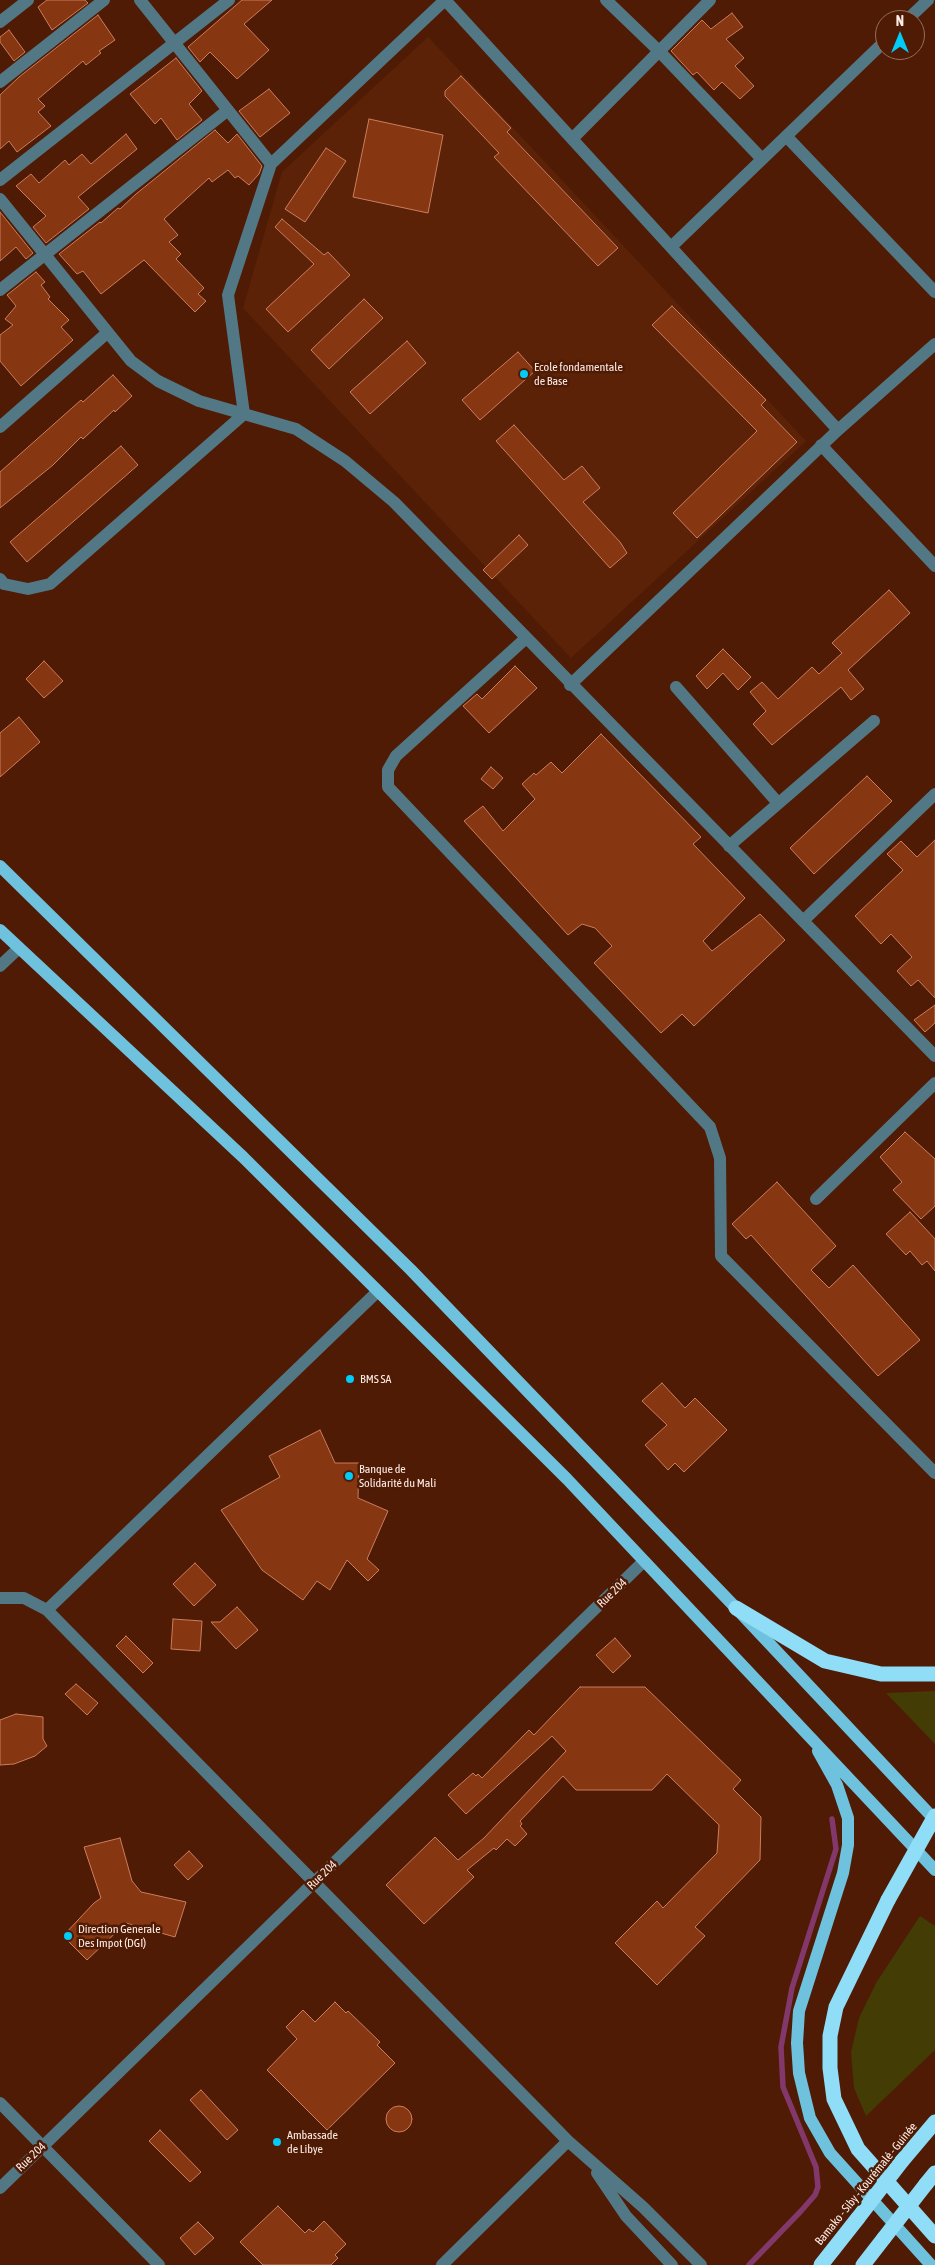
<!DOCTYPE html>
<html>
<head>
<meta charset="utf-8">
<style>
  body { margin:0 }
  #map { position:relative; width:935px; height:2265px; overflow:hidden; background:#4f1b04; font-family:"Asap Condensed",sans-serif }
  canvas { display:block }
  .north { position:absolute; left:875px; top:10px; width:50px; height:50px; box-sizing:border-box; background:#4f1b04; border:1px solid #956f5e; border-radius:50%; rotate:0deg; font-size:14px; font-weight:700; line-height:20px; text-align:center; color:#feece6 }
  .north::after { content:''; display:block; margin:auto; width:18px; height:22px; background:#00cbf9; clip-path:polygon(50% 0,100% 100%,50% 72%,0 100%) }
</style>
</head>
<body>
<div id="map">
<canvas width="935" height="2265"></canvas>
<div class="north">N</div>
</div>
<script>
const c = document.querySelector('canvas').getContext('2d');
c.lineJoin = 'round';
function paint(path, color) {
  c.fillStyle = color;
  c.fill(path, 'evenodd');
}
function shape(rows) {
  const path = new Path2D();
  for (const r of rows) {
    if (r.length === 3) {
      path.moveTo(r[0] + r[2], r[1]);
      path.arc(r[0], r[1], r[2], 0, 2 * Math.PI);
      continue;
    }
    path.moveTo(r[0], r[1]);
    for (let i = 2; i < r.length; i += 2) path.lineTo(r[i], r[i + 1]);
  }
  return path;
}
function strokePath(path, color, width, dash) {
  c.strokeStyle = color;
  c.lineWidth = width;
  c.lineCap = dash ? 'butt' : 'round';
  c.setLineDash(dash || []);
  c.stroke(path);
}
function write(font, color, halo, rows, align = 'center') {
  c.font = font + ' "Asap Condensed",sans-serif';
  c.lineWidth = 5;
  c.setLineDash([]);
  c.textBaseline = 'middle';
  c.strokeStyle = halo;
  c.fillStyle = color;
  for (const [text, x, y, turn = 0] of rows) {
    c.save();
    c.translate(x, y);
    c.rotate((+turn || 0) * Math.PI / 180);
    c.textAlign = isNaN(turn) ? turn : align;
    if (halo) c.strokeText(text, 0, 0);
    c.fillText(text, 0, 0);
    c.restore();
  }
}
paint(shape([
  [428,37,806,441,571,658,243,308,282,172]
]), '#5b2208');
paint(shape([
  [935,1691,935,1744,886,1693],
  [920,1916,935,1926,935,2050,866,2116,854,2088,851,2052,859,2018,876,1983]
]), '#433c05');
strokePath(shape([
  [749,2265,801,2211,815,2195,818,2187,816,2167,783,2087,781,2047,792,1988,836,1849,832,1819]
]), '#83386b', 5.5);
const building = shape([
  [47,0,85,0,88,3,52,30,38,7,47,0],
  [242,0,272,0,244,24,269,50,237,79,210,52,200,62,188,47,242,0],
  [732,13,743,27,726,39,744,58,735,66,754,86,740,99,722,82,714,90,697,72,693,75,671,51,702,20,711,29,732,13],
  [98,15,115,40,99,51,101,53,86,65,83,61,38,99,45,106,38,112,51,126,17,152,9,141,0,149,0,95,19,77,98,15],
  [9,30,25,52,14,61,0,42,0,37,9,30],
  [176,58,202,91,189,104,202,120,177,140,161,118,155,124,130,94,176,58],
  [461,76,511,128,507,132,618,248,598,266,494,157,499,153,445,96,445,91,461,76],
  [269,89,290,113,260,137,239,111,269,89],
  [369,119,443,135,428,213,353,197,369,119],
  [215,130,228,143,237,134,262,166,259,174,249,185,238,176,235,178,228,170,212,182,209,178,164,219,178,235,169,242,181,254,176,259,204,288,198,294,206,301,195,312,144,260,101,294,83,271,77,274,59,254,100,222,101,223,118,208,120,209,136,194,215,130],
  [126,134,137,149,78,197,89,209,46,243,33,227,46,216,16,186,31,174,39,183,65,160,69,165,82,154,91,164,126,134],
  [326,148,346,161,305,222,285,209,326,148],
  [0,212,33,253,26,259,16,247,0,261,0,212],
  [282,219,324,255,328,252,350,275,288,332,266,309,314,264,275,227,282,219],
  [36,272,45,282,41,285,50,297,48,299,69,320,61,327,73,340,21,386,0,361,0,335,13,325,5,319,16,306,7,295,36,272],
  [364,299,383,318,329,369,311,350,364,299],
  [672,306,766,400,761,405,797,442,697,538,673,513,757,431,652,325,672,306],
  [407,341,426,363,370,414,350,392,407,341],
  [518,352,535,371,480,420,462,400,518,352],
  [113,375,132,396,115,412,114,410,83,439,81,437,53,465,0,508,0,472,81,400,83,402,113,375],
  [514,425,564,480,582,466,600,488,583,502,620,542,627,553,610,568,496,441,514,425],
  [121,446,138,465,27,562,10,542,121,446],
  [519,535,528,545,492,579,483,570,519,535],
  [889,590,910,613,848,670,864,689,851,700,841,687,772,745,753,724,766,711,750,692,762,682,778,699,812,667,819,674,842,653,832,643,889,590],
  [723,649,751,677,738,690,723,673,707,689,696,676,723,649],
  [44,661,63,681,44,698,26,679,44,661],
  [515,666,537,688,489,733,463,706,477,694,482,699,515,666],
  [19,717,40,742,0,777,0,733,19,717],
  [601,734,701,837,693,844,745,898,703,941,712,951,760,914,785,940,694,1026,682,1014,661,1033,594,963,612,946,595,928,582,924,568,935,464,821,483,806,503,831,535,799,522,784,534,773,536,775,551,762,562,773,601,734],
  [491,767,503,778,493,789,481,779,491,767],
  [867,776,892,801,814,874,790,848,867,776],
  [935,840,935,998,918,980,911,986,897,971,912,957,891,934,881,944,855,916,903,870,887,854,901,841,917,857,935,840],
  [935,1005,935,1023,925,1032,914,1020,935,1005],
  [905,1132,935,1159,935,1206,921,1219,893,1190,902,1182,880,1157,905,1132],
  [777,1182,836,1246,811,1270,829,1288,853,1265,920,1340,878,1376,751,1235,746,1239,732,1224,777,1182],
  [910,1212,935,1239,935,1271,927,1261,922,1265,910,1251,906,1255,886,1234,910,1212],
  [662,1383,685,1408,695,1398,727,1430,684,1472,675,1463,668,1470,645,1445,667,1425,642,1401,662,1383],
  [320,1430,335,1463,359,1463,358,1498,388,1511,367,1559,379,1570,368,1581,347,1560,330,1590,317,1581,303,1600,262,1570,221,1510,280,1477,269,1456,320,1430],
  [195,1563,216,1585,194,1606,173,1584,195,1563],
  [237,1607,258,1630,236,1649,211,1622,220,1622,237,1607],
  [173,1619,202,1621,200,1651,171,1649,173,1619],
  [126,1636,153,1663,143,1673,116,1646,126,1636],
  [615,1638,631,1656,613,1673,596,1655,615,1638],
  [76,1684,98,1703,87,1715,65,1694,76,1684],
  [580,1687,645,1687,741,1780,733,1789,761,1817,760,1860,695,1927,705,1936,657,1985,615,1943,657,1901,663,1908,717,1853,719,1825,667,1774,652,1790,576,1790,563,1776,520,1821,522,1824,520,1826,527,1834,515,1846,507,1839,496,1850,494,1848,467,1870,474,1877,424,1924,386,1885,435,1837,458,1860,484,1838,566,1751,552,1736,466,1814,448,1795,473,1773,476,1776,478,1774,482,1778,529,1730,534,1735,580,1687],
  [16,1714,43,1717,43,1739,47,1746,35,1756,14,1764,0,1765,0,1720,16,1714],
  [120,1838,132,1881,141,1892,186,1902,175,1937,126,1923,87,1960,63,1936,94,1903,101,1898,84,1847,120,1838],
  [189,1851,203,1866,188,1880,174,1865,189,1851],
  [335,2002,346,2013,348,2011,380,2042,377,2045,395,2063,327,2130,267,2070,297,2039,286,2027,303,2010,315,2022,335,2002],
  [201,2090,238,2130,227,2140,190,2100,201,2090],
  [399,2119,13],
  [160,2130,201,2172,190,2182,149,2141,160,2130],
  [278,2206,305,2233,309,2229,313,2232,324,2221,346,2244,335,2255,338,2258,331,2265,263,2265,240,2242,278,2206],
  [198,2222,214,2238,195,2255,180,2238,198,2222]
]);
paint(building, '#863611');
strokePath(building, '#cb7d5f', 1);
strokePath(shape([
  [140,0,271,164],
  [606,0,659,51,762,159],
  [446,1,838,430,570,685],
  [907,20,928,0],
  [0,22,28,0],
  [0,82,104,0],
  [786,136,935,292],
  [572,139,710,0],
  [0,180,229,0],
  [0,199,131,361,158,381,199,401,296,429,345,461,394,502,935,1056],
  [671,247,885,41],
  [0,290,228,110],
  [0,427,107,333],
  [838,430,935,344],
  [821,445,935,566],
  [0,579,4,584,28,589,50,584,244,414,228,295,271,164,445,0],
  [525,639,396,756,388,770,388,787,710,1127,720,1158,721,1256,935,1473],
  [676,687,778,803],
  [729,846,874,721],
  [803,921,935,794],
  [0,966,19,948],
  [816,1199,935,1083],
  [0,1598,24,1598,47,1610,568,2141,643,2207,701,2265],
  [47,1610,377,1292],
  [0,2103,159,2265],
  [597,2173,626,2216,672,2265],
  [0,2188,643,1562],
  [442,2265,568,2141]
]), '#527885', 12);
strokePath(shape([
  [0,866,411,1270,736,1608,935,1820],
  [0,930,243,1157,567,1479,935,1870],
  [818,1751,837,1785,848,1818,848,1845,843,1873,799,2011,797,2043,799,2073,810,2118,830,2153,931,2265]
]), '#6fc2de', 12);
strokePath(shape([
  [736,1608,825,1661,881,1674,935,1674],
  [888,1900,836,2007,830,2036,830,2068,834,2099,858,2149,935,2236],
  [902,2161,935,2122],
  [926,2184,935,2173],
  [821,2265,858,2218],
  [863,2265,884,2238]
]), '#8fddf7', 15);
strokePath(shape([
  [888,1900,935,1816],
  [858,2218,902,2161],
  [884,2238,926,2184]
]), '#8fddf7', 15);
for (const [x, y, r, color] of [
  [524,374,5,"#00cbf9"],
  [350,1379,5,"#00cbf9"],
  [349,1476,5,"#00cbf9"],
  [68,1936,5,"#00cbf9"],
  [277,2142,5,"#00cbf9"]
]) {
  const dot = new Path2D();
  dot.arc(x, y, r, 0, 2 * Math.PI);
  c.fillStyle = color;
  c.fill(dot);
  strokePath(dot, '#4f1b04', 2);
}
write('12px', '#feece6', '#4f1b04', [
  ["Ecole fondamentale",534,367],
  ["de Base",534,381],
  ["BMS SA",360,1379],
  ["Banque de",359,1469],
  ["Solidarité du Mali",359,1483],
  ["Direction Generale",78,1929],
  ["Des Impot (DGI)",78,1943],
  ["Ambassade",287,2135],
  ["de Libye",287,2149]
], 'left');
write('12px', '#feece6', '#4f1b04', [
  ["Rue 204",612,1593,-44],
  ["Rue 204",322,1875,-44],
  ["Rue 204",31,2157,-44],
  ["Bamako - Siby - Kourémalé - Guinée",866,2184,-51]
]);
</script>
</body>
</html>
